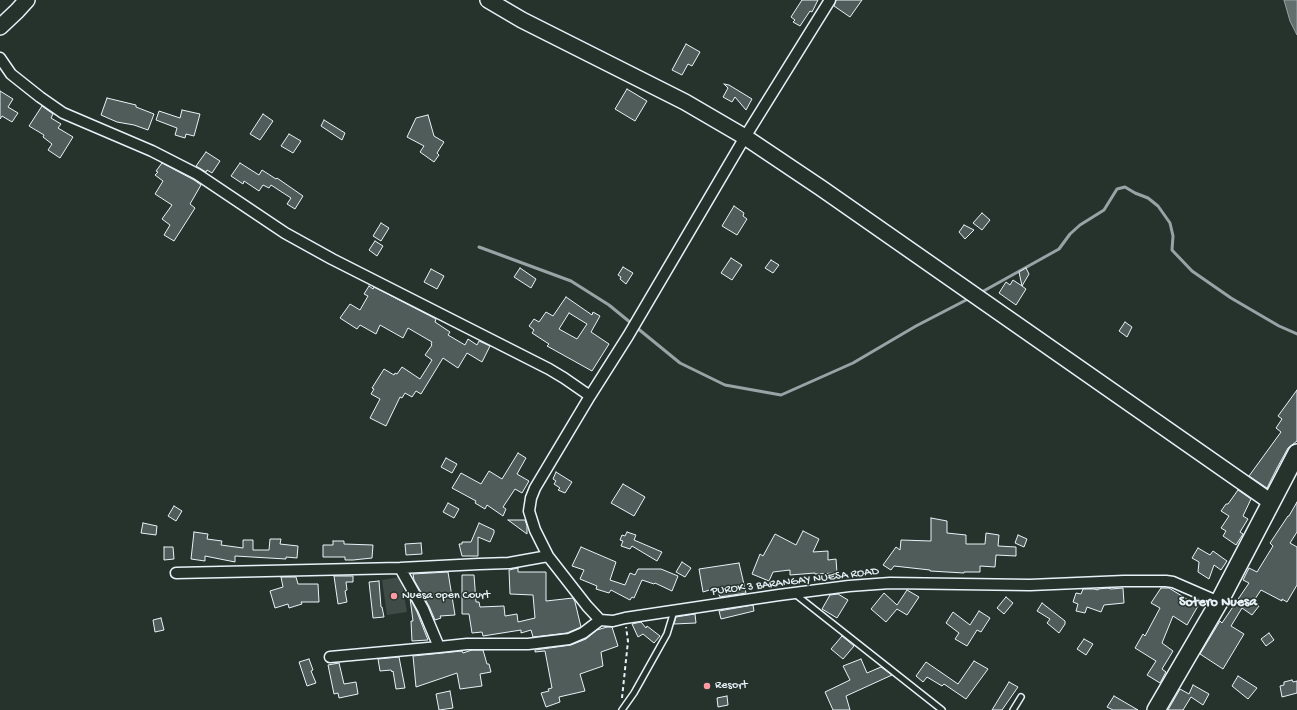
<!DOCTYPE html>
<html>
<head>
<meta charset="utf-8">
<style>
  body { margin:0 }
  canvas { display:block; background:#26332d }
</style>
</head>
<body>
<canvas width="1297" height="710"></canvas>
<script>
const c = document.querySelector('canvas').getContext('2d');
c.lineJoin = 'round';
function paint(path, color) {
  c.fillStyle = color;
  c.fill(path, 'evenodd');
}
function shape(rows) {
  const path = new Path2D();
  for (const r of rows) {
    path.moveTo(r[0], r[1]);
    for (let i = 2; i < r.length; i += 2) path.lineTo(r[i], r[i + 1]);
  }
  return path;
}
function strokePath(path, color, width, dash) {
  c.strokeStyle = color;
  c.lineWidth = width;
  c.lineCap = dash ? 'butt' : 'round';
  c.setLineDash(dash || []);
  c.stroke(path);
}
function write(font, color, halo, rows, align = 'center') {
  c.font = font + ' "Gochi Hand",sans-serif';
  c.lineWidth = 3;
  c.setLineDash([]);
  c.textBaseline = 'middle';
  c.strokeStyle = halo;
  c.fillStyle = color;
  for (const [text, x, y, turn = 0] of rows) {
    c.save();
    c.translate(x, y);
    c.rotate((+turn || 0) * Math.PI / 180);
    c.textAlign = isNaN(turn) ? turn : align;
    if (halo) c.strokeText(text, 0, 0);
    c.fillText(text, 0, 0);
    c.restore();
  }
}
paint(shape([
  [401,577,407,612,387,615,382,580]
]), '#3e4b47');
const water = shape([
  [1284,0,1297,0,1297,35,1290,21,1284,0]
]);
paint(water, '#636f6d');
strokePath(water, '#98a3a5', 1);
strokePath(shape([
  [479,247,571,281,609,305,680,363,725,385,781,395,853,363,916,326,970,298],
  [980,293,1059,249,1070,234,1080,225,1104,210,1117,189,1125,187,1135,193,1148,198,1158,206,1170,223,1173,236,1172,250,1192,271,1231,298,1279,326,1297,334]
]), '#98a3a5', 3);
const building = shape([
  [802,0,818,0,812,12,810,11,800,26,793,22,795,20,791,17,802,0],
  [836,0,862,0,850,17,834,6,836,0],
  [686,44,700,52,692,66,688,64,682,75,672,70,686,44],
  [724,84,729,85,752,99,746,110,735,97,732,102,723,97,728,88,724,84],
  [627,89,647,101,635,121,615,109,627,89],
  [0,91,13,99,8,107,18,113,12,122,2,116,0,119,0,91],
  [107,98,136,105,136,107,154,114,148,130,134,125,117,122,101,115,107,98],
  [42,106,53,114,51,118,61,124,58,128,73,137,60,158,48,150,52,144,43,137,44,135,29,126,42,106],
  [182,110,200,114,194,136,186,134,185,138,175,135,177,128,156,120,159,111,180,118,182,110],
  [263,114,273,121,260,140,250,134,263,114],
  [428,115,434,136,444,142,437,153,439,155,434,162,420,152,424,146,407,137,416,118,428,115],
  [324,120,345,133,342,140,321,126,324,120],
  [289,134,301,141,293,153,281,146,289,134],
  [206,152,220,161,212,173,207,170,206,172,196,166,206,152],
  [162,163,194,180,201,185,190,204,195,208,174,241,164,235,170,225,162,219,172,205,155,194,163,181,155,175,158,172,156,171,162,163],
  [240,163,259,175,262,170,276,179,277,178,303,196,295,209,287,204,291,198,271,185,269,188,263,185,259,191,244,181,243,184,231,176,240,163],
  [734,206,744,213,743,216,747,219,737,235,722,226,734,206],
  [982,213,990,220,982,230,973,223,982,213],
  [381,223,389,228,381,241,373,236,381,223],
  [964,225,974,230,965,239,959,232,964,225],
  [375,241,383,246,377,256,369,250,375,241],
  [731,258,742,265,732,280,721,273,731,258],
  [771,260,779,265,773,273,765,268,771,260],
  [623,267,633,273,626,284,620,279,621,277,618,275,623,267],
  [520,268,536,279,531,288,514,277,520,268],
  [1026,268,1029,274,1022,286,1026,289,1016,305,999,293,1006,282,1010,285,1013,280,1022,286,1019,272,1026,268],
  [431,269,444,276,437,289,424,282,431,269],
  [369,286,373,289,374,287,436,319,435,322,450,332,448,335,465,345,468,339,477,345,479,341,490,346,482,362,467,353,458,368,443,358,421,394,416,391,412,397,405,393,402,398,400,397,386,426,370,418,380,399,371,394,374,389,372,388,384,369,394,375,395,373,397,374,402,367,420,379,432,360,425,355,432,345,431,344,432,342,408,328,403,338,380,325,376,334,360,325,357,329,340,318,350,304,360,310,368,296,364,294,369,286],
  [566,297,592,315,593,312,600,316,591,332,609,344,592,371,547,346,549,344,532,333,534,330,529,326,534,319,539,322,546,312,553,316,566,297],
  [569,313,587,324,577,339,559,329,569,313],
  [1125,322,1132,327,1127,337,1119,331,1125,322],
  [1297,390,1297,441,1288,448,1277,468,1267,488,1249,476,1281,432,1276,428,1282,419,1278,416,1297,390],
  [518,453,526,458,517,474,529,481,522,493,515,489,503,507,506,509,503,516,487,505,485,509,475,503,476,501,452,488,461,473,481,484,489,471,502,479,518,453],
  [446,458,457,464,452,473,441,467,446,458],
  [556,472,572,482,565,493,558,490,560,488,554,484,556,481,553,479,556,472],
  [623,484,645,497,634,516,611,503,623,484],
  [1238,490,1251,499,1243,516,1248,519,1240,532,1243,534,1236,545,1223,536,1226,531,1221,528,1229,516,1221,511,1226,504,1228,504,1238,490],
  [1297,502,1297,532,1290,543,1297,547,1297,585,1287,602,1282,599,1282,601,1261,590,1253,602,1259,606,1252,615,1242,608,1231,626,1244,634,1223,669,1200,654,1220,621,1222,623,1249,583,1243,580,1249,568,1257,572,1273,546,1270,543,1288,516,1289,516,1297,502],
  [448,503,459,509,454,518,443,512,448,503],
  [174,506,182,511,176,521,168,516,174,506],
  [931,518,947,521,947,533,966,535,966,544,985,544,986,533,999,535,998,546,1016,547,1016,556,996,555,995,567,980,566,980,572,964,572,964,573,930,571,930,570,894,566,891,570,883,565,896,547,900,550,901,540,931,541,931,518],
  [508,520,525,520,527,526,527,534,508,520],
  [143,523,157,526,156,535,141,533,143,523],
  [479,523,494,530,494,533,490,542,478,537,478,556,462,556,459,544,462,544,462,542,471,542,479,523],
  [803,531,819,539,813,552,828,551,828,560,836,559,837,573,815,574,815,573,790,575,790,570,773,572,769,581,752,574,760,554,763,556,775,534,796,545,803,531],
  [194,532,208,534,207,539,222,541,221,545,243,548,243,540,253,540,253,550,269,550,270,539,281,539,280,544,298,546,297,558,286,557,286,559,235,556,235,562,205,556,205,561,191,559,194,532],
  [627,532,636,535,634,540,662,552,657,561,632,546,630,549,621,546,623,541,620,540,622,535,625,536,627,532],
  [1018,535,1027,539,1024,547,1015,543,1018,535],
  [333,541,344,541,344,544,373,545,372,558,353,560,345,560,345,557,323,557,323,545,333,545,333,541],
  [421,543,422,554,406,555,405,544,421,543],
  [164,547,173,547,174,559,164,560,164,547],
  [581,547,616,562,610,580,625,585,630,573,635,575,638,569,661,569,678,576,672,591,655,583,654,584,642,580,634,598,632,597,630,600,611,590,609,593,596,589,597,586,580,579,584,570,572,566,581,547],
  [1198,548,1210,555,1213,551,1227,561,1221,570,1214,565,1209,579,1198,572,1199,562,1192,558,1198,548],
  [682,562,691,568,685,577,676,572,682,562],
  [739,563,746,593,720,597,716,588,703,592,699,569,739,563],
  [518,568,518,572,546,572,546,601,573,598,575,602,581,627,567,633,533,637,531,630,521,633,521,630,483,636,482,632,472,633,469,614,462,614,462,575,474,575,476,602,479,602,480,607,504,606,505,616,517,614,518,622,535,618,533,595,510,594,509,570,518,568],
  [448,572,455,615,440,616,441,618,435,620,429,606,414,580,413,574,448,572],
  [334,576,353,576,353,582,346,582,347,590,345,591,347,602,338,604,334,576],
  [281,577,296,577,298,584,318,584,319,602,301,602,302,604,289,608,288,604,275,608,270,591,283,587,281,577],
  [379,581,381,607,382,607,384,617,373,618,369,582,379,581],
  [1108,588,1111,589,1123,588,1124,603,1104,605,1101,612,1087,607,1085,613,1076,611,1078,604,1073,602,1076,593,1081,594,1083,589,1094,589,1098,590,1098,589,1108,588],
  [1161,588,1169,588,1198,606,1187,625,1173,616,1162,643,1173,651,1162,669,1166,672,1160,683,1147,675,1156,661,1135,648,1143,634,1145,636,1160,608,1151,603,1161,588],
  [907,590,919,597,907,615,897,609,886,622,871,609,884,593,897,605,907,590],
  [838,594,848,600,837,618,822,609,830,595,838,594],
  [1006,597,1013,603,1004,614,997,608,1006,597],
  [410,598,417,612,428,640,412,641,411,621,413,621,410,598],
  [1042,603,1065,621,1065,624,1059,633,1047,623,1050,619,1037,611,1042,603],
  [753,605,754,611,721,619,719,611,753,605],
  [979,611,990,618,981,632,977,630,967,646,955,639,959,633,946,623,953,612,970,625,979,611],
  [695,614,696,623,674,624,676,617,695,614],
  [161,618,164,630,155,632,153,620,161,618],
  [641,622,646,628,647,626,660,636,654,643,643,634,638,637,632,624,641,622],
  [607,627,612,627,618,646,601,652,603,666,580,674,585,691,559,697,560,702,546,707,541,693,549,691,548,689,552,688,545,651,535,652,535,650,571,645,586,639,597,630,607,627],
  [1269,633,1274,640,1266,646,1261,639,1269,633],
  [842,636,854,646,843,659,831,649,842,636],
  [1084,639,1093,644,1086,655,1077,649,1084,639],
  [472,650,483,650,487,664,489,664,491,672,480,674,482,686,460,689,457,673,416,687,413,656,462,651,463,653,472,650],
  [399,657,405,688,396,689,393,671,392,672,391,670,380,671,378,659,399,657],
  [309,659,313,670,311,671,316,683,307,686,299,662,309,659],
  [861,659,867,673,881,667,892,675,846,696,850,710,833,710,825,692,850,680,843,666,861,659],
  [974,661,988,669,966,699,944,684,942,686,927,677,923,682,916,676,926,662,958,684,974,661],
  [339,663,344,684,356,682,358,694,339,698,338,693,334,694,328,665,339,663],
  [1238,676,1257,688,1248,699,1232,686,1238,676],
  [1292,680,1293,682,1297,681,1297,693,1282,697,1280,686,1284,685,1284,682,1292,680],
  [1009,682,1018,687,1002,710,992,710,1009,682],
  [1193,685,1209,694,1203,705,1191,697,1183,710,1168,710,1180,689,1189,694,1193,685],
  [450,691,453,708,439,710,436,694,450,691],
  [727,696,728,705,718,707,717,698,727,696],
  [1114,696,1138,710,1113,710,1107,707,1114,696]
]);
paint(building, '#505c59');
strokePath(building, '#e8f1f8', 1);
const service = shape([
  [795,594,942,710],
  [622,710,634,693,667,634,674,611],
  [1013,710,1021,697]
]);
const minor = shape([
  [0,58,11,74,40,97,63,113,152,151,197,174,285,233,332,259,549,369,564,378,590,396,535,488,531,498,529,511,535,530,548,556,587,606,600,620,613,621,625,618,779,595,849,586,890,583,1030,585,1124,581,1166,581,1173,582,1219,602],
  [590,396,628,336,745,137,830,0],
  [400,568,423,609,439,647],
  [176,573,400,568,479,564,509,563,548,556],
  [330,657,439,647,467,644,528,644,569,639,583,633,600,620]
]);
const secondary = shape([
  [488,0,522,20,685,102,745,137,821,188,1271,502],
  [0,27,17,11,27,0]
]);
const trunk = shape([
  [1156,710,1219,602,1297,453]
]);
strokePath(service, '#e8f1f8', 8);
strokePath(minor, '#e8f1f8', 13);
strokePath(secondary, '#e8f1f8', 18);
strokePath(trunk, '#e8f1f8', 20);
strokePath(shape([
  [622,698,628,641,626,627]
]), '#e8f1f8', 2, [4, 3]);
strokePath(service, '#26332d', 5);
strokePath(minor, '#26332d', 10);
strokePath(secondary, '#26332d', 15);
strokePath(trunk, '#26332d', 17);
for (const [x, y, r, color] of [
  [394,596,4,"#ff9aa2"],
  [707,686,4,"#ff9aa2"]
]) {
  const dot = new Path2D();
  dot.arc(x, y, r, 0, 2 * Math.PI);
  c.fillStyle = color;
  c.fill(dot);
  strokePath(dot, '#26332d', 1.5);
}
write('12px', '#e8f1f8', '#26332d', [
  ["PUROK 3 BARANGAY NUESA ROAD",795,582,-7]
]);
write('12px', '#e8f1f8', '#26332d', [
  ["Nuesa open Court",402,596],
  ["Resort",715,686]
], 'left');
write('bold 14px', '#e8f1f8', '#26332d', [
  ["Sotero Nuesa",1218,603]
]);
</script>
</body>
</html>
